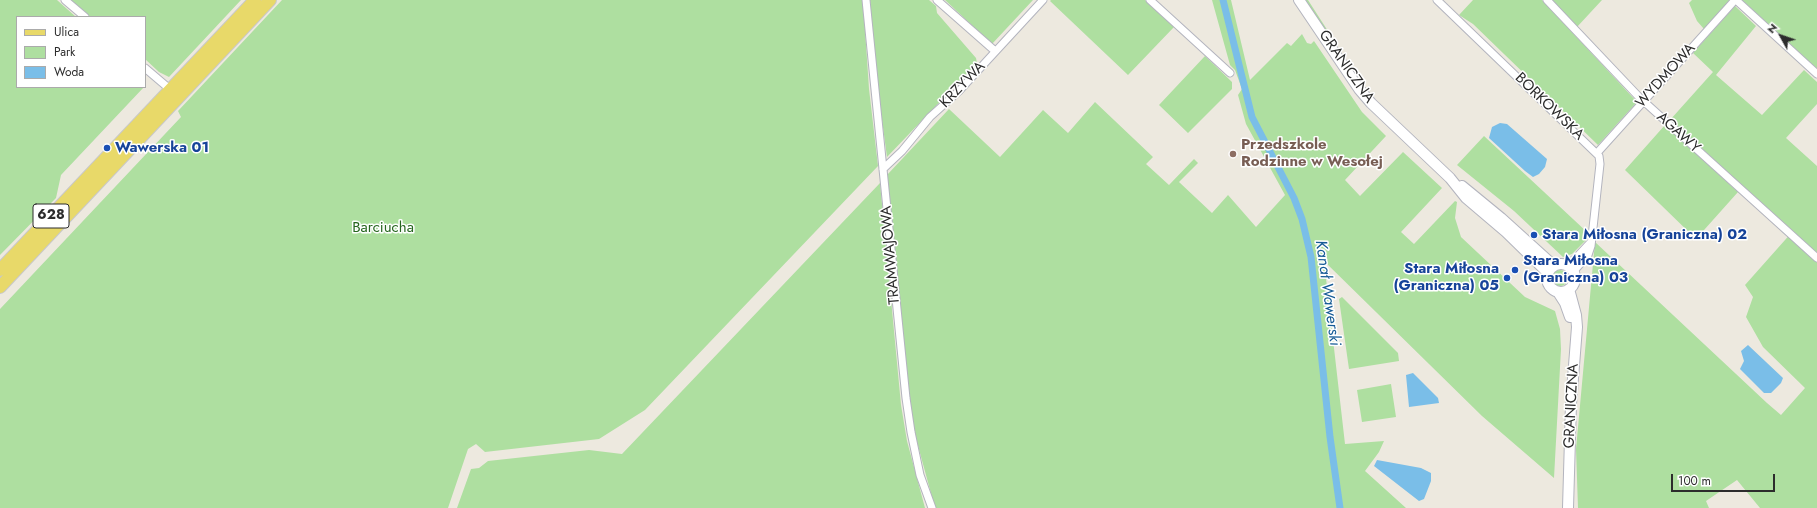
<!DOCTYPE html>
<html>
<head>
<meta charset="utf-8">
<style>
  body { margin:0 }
  #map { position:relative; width:1817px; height:508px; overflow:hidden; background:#ede9df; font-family:Jost,sans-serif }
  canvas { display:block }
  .legend { position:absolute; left:16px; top:16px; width:130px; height:72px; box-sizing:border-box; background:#fff; border:1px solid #ababab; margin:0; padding:5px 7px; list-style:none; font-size:12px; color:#2c2c2c }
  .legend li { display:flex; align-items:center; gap:8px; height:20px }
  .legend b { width:20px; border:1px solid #ababab }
  .north { position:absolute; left:1761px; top:16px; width:40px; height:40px; -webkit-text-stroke:3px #fff; paint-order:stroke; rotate:310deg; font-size:11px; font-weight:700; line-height:16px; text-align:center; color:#2c2c2c }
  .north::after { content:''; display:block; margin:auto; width:14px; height:18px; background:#2c2c2c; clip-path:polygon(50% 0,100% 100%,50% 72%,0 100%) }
  .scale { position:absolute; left:1671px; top:474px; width:104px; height:18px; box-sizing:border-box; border:2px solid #2c2c2c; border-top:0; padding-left:5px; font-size:12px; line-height:14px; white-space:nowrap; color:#2c2c2c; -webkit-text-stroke:3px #fff; paint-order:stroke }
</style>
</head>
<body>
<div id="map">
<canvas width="1817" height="508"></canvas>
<ul class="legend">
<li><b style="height:5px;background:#e8d969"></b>Ulica</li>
<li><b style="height:11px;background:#aedfa0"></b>Park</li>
<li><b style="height:11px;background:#7abee8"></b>Woda</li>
</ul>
<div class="north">N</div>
<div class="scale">100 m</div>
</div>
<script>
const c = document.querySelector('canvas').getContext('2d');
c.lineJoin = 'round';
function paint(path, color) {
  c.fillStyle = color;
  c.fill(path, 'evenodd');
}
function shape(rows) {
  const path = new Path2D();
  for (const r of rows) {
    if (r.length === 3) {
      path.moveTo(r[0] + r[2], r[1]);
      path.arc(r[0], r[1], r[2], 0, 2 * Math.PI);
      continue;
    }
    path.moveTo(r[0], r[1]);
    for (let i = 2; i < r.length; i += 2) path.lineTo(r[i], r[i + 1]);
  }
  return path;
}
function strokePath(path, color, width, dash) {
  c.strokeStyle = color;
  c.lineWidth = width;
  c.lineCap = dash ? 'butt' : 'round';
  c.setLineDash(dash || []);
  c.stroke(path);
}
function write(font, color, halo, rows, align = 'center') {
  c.font = font + ' Jost,sans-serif';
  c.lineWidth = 3;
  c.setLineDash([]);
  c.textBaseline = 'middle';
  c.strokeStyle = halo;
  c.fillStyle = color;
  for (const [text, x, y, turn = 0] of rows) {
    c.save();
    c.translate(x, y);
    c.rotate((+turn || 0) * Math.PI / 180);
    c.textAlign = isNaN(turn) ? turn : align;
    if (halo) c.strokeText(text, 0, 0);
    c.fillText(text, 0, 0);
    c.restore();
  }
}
paint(shape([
  [0,0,57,0,76,17,17,17,17,87,144,87,61,175,56,198,0,255],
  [68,0,241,0,169,77,159,72,145,59,145,17,88,17],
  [282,0,863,0,869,89,878,166,645,410,599,439,485,452,476,444,468,449,448,508,0,508,0,309,181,117,178,111],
  [870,0,929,0,936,6,937,13,976,58,977,63,887,157,877,83],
  [945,0,1033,0,992,44],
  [1051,0,1145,0,1174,27,1128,75,1050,1],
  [1212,0,1231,0,1250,80,1287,43,1291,46,1302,34,1307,43,1311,44,1314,41,1362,112,1386,136,1345,180,1360,196,1403,152,1442,188,1401,232,1414,244,1455,201,1457,202,1455,218,1461,237,1525,297,1555,311,1560,329,1561,349,1554,478,1482,416,1324,261,1345,444,1384,441,1379,452,1365,471,1406,508,935,508,914,431,906,378,887,175,949,109,1000,157,1043,110,1068,133,1095,102,1153,157,1146,164,1169,185,1194,159,1198,163,1179,182,1212,213,1228,195,1256,227,1285,195,1246,124,1238,95,1242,89,1235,70,1230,65],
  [1305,0,1308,0,1335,42,1329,36],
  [1473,0,1542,0,1637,102,1598,145,1473,24,1459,15],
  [1552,0,1602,0,1577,27],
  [1692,0,1730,0,1704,29,1697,21,1689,3],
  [1742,0,1817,0,1817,69],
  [1735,6,1756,26,1716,75,1762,115,1804,70,1817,82,1817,104,1786,138,1817,166,1817,508,1760,508,1737,480,1706,501,1709,508,1578,508,1576,449,1595,242,1767,403,1781,415,1805,388,1763,347,1746,317,1753,297,1745,285,1793,231,1670,120,1713,72,1693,53],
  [1205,56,1232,82,1232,89,1188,133,1159,105],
  [1665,125,1738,192,1696,239,1625,170],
  [1484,136,1588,233,1586,240,1572,254,1563,257,1514,211,1457,165],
  [880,183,901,405,907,441,925,508,457,508,471,469,479,468,488,461,589,450,622,454],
  [1560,278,8],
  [1342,297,1398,353,1399,361,1349,369,1339,299],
  [1391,384,1396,417,1362,422,1357,390]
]), '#aedfa0');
paint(shape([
  [1500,123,1507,124,1547,159,1545,167,1539,174,1533,177,1525,171,1489,138,1492,127],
  [1748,345,1783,378,1781,383,1771,393,1764,393,1740,369,1744,361,1741,351],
  [1413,373,1438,398,1439,403,1409,407,1406,375],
  [1377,460,1421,468,1431,473,1431,481,1424,499,1419,501,1374,466]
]), '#7abee8');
strokePath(shape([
  [1223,0,1252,117,1294,198,1302,219,1311,257,1330,437,1340,508]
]), '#7abee8', 7);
const street = shape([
  [65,0,85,17],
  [866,0,906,398,911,432,920,475,932,508],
  [937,0,995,51],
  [1150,0,1230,73],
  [1437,0,1599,156,1600,164,1591,246,1588,255,1573,272],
  [1547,0,1639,97,1817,258],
  [1736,0,1817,74],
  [145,68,172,91],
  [1597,153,1735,0],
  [883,169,902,151,930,117,959,91,1043,0],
  [1566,266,1576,258,1591,242]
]);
const secondary = shape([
  [1299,0,1359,89,1371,103,1450,178,1466,198,1506,232,1548,273],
  [1462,186,1501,218,1554,266],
  [1561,278,14],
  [1558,292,1565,303,1570,317],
  [1568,508,1571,404,1577,327,1576,315,1569,289]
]);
const primary = shape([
  [0,270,255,0],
  [0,287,270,0]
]);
strokePath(street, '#b3b4be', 9);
strokePath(secondary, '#b3b4be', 12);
strokePath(primary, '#c8c8c8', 14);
strokePath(street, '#fff', 7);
strokePath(secondary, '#fff', 10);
strokePath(primary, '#e8d969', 12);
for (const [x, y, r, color] of [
  [107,148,4,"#1a4fb4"],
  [1233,154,4,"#8d6e63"],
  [1534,235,4,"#1a4fb4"],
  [1515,270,4,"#1a4fb4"],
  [1507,278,4,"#1a4fb4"]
]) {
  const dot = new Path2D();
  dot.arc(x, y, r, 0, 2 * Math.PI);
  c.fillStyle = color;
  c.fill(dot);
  strokePath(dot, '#fff', 1.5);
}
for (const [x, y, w] of [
  [51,216,36]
]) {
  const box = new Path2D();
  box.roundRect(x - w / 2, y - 12, w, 24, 3);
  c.fillStyle = '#fff';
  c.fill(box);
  strokePath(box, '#2c2c2c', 1);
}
write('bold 14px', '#2c2c2c', null, [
  ["628",51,216]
]);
write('15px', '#2c2c2c', '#fff', [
  ["GRANICZNA",1346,67,55],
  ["WYDMOWA",1666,76,-48],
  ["KRZYWA",963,85,-46],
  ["BORKOWSKA",1549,107,44],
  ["AGAWY",1678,133,42],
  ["TRAMWAJOWA",891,255,-95],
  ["GRANICZNA",1572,406,-87]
]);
write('bold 15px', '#785e54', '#fff', [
  ["Przedszkole",1241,145],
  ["Rodzinne w Wesołej",1241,162]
], 'left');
write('bold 15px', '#164399', '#fff', [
  ["Wawerska 01",115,148],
  ["Stara Miłosna (Graniczna) 02",1542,235],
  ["Stara Miłosna",1523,261],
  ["(Graniczna) 03",1523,278],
  ["Stara Miłosna",1499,269,"right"],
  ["(Graniczna) 05",1499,286,"right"]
], 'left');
write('15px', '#26661f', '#fff', [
  ["Barciucha",383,228]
]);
write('italic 16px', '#165b96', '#fff', [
  ["Kanał Wawerski",1327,293,82]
]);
</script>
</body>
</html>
